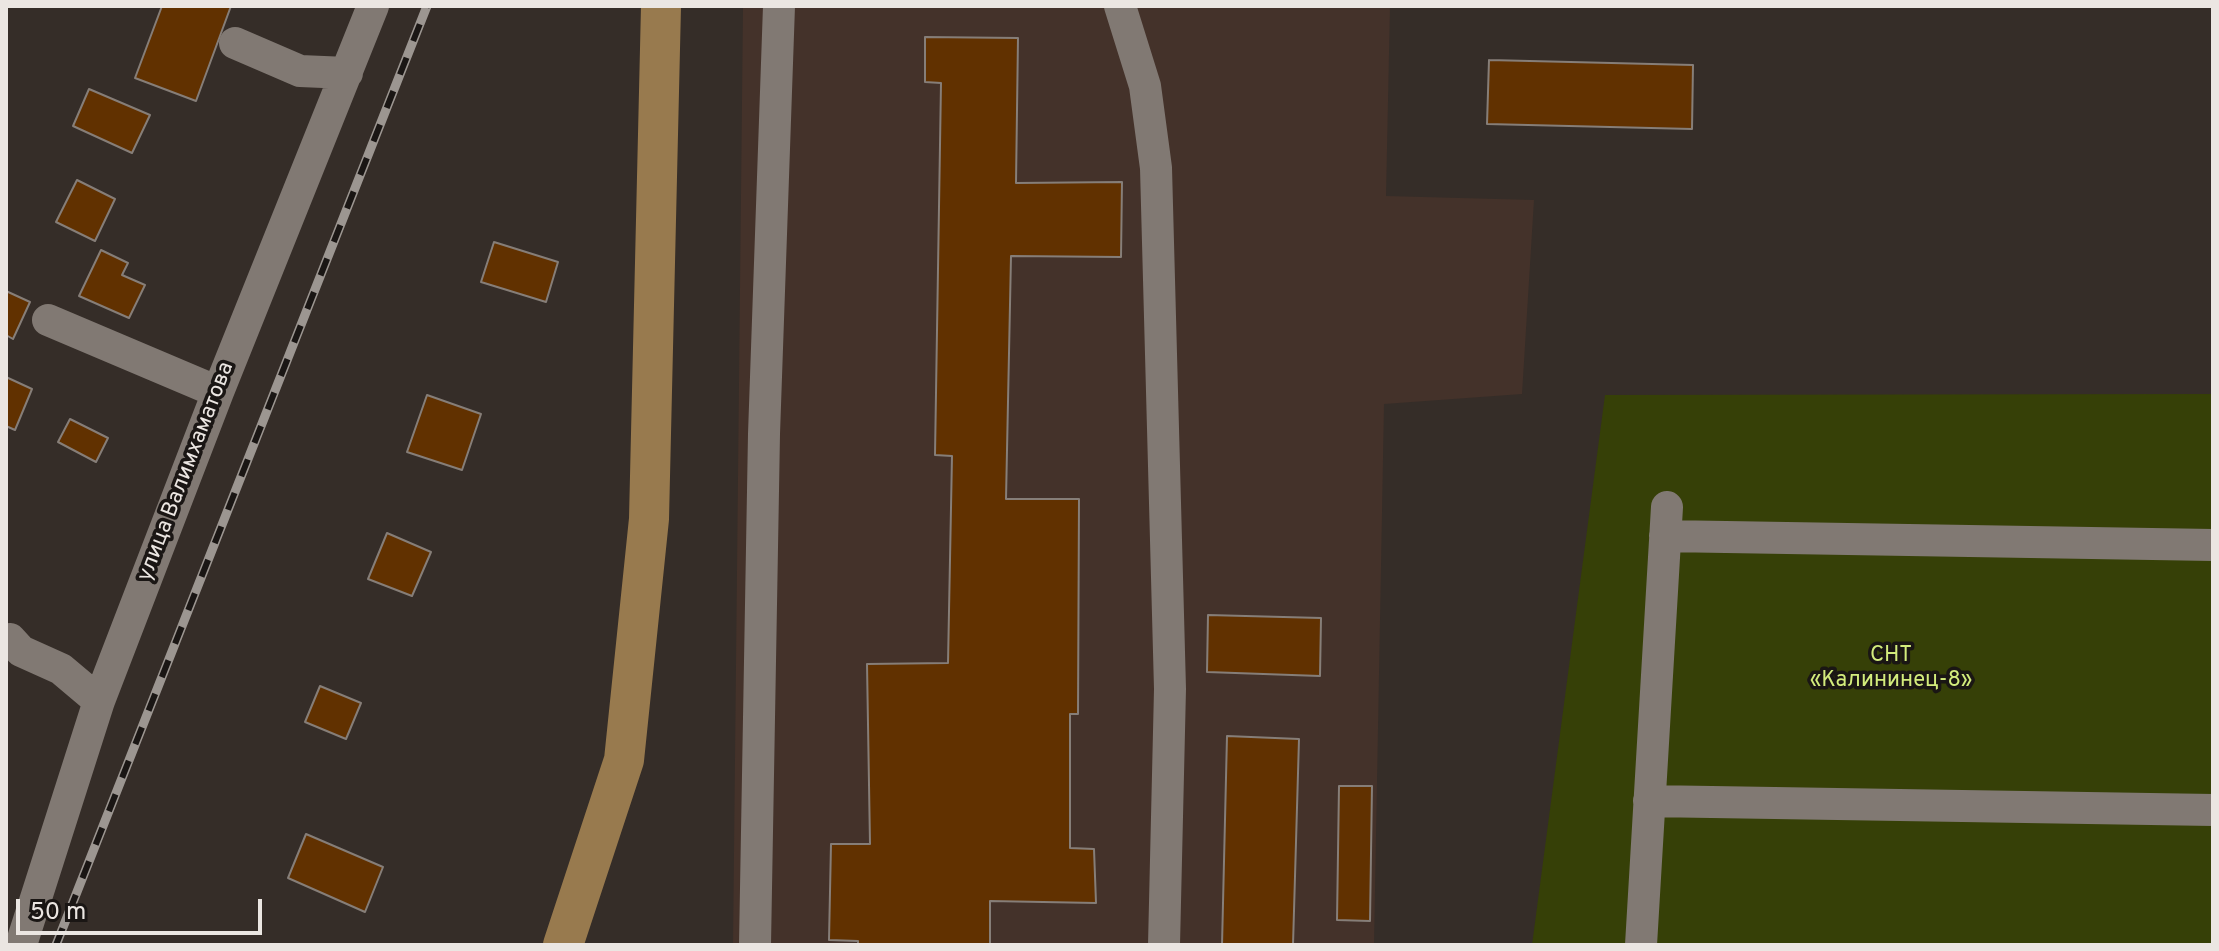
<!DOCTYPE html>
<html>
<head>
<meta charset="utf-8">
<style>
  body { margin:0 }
  #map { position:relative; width:2219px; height:951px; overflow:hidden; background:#352d28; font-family:Overpass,sans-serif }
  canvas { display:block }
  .frame { position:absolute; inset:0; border:8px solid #ebe6e2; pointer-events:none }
  .scale { position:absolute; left:16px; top:899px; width:246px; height:36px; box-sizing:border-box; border:4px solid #ebe6e2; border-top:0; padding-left:10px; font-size:24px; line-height:28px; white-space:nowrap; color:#ebe6e2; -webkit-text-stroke:6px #1a1614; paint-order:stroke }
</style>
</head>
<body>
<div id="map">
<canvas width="2219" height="951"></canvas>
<div class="frame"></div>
<div class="scale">50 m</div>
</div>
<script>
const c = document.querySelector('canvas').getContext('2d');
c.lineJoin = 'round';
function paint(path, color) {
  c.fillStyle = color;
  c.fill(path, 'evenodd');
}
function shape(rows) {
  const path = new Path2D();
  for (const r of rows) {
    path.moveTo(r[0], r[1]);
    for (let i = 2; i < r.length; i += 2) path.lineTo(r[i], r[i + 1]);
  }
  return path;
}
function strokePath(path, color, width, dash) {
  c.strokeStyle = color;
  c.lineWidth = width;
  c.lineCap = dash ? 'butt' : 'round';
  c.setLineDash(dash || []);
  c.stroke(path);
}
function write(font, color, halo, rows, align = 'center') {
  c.font = font + ' Overpass,sans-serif';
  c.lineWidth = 7;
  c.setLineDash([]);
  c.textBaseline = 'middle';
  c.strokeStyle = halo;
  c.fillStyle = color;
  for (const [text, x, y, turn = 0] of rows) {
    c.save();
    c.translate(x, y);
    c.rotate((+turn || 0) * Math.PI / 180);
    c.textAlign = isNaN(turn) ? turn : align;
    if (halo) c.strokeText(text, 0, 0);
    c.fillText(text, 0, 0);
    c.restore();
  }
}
paint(shape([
  [743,6,1390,6,1386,196,1534,200,1522,394,1384,404,1374,945,733,945]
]), '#44322a');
paint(shape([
  [2213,394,2213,945,1532,945,1605,395]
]), '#364007');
const building = shape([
  [162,6,231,6,196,101,135,78,162,6],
  [925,37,1018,38,1016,183,1122,182,1121,257,1011,256,1006,499,1079,499,1078,714,1070,714,1070,848,1094,849,1096,903,990,901,990,945,858,945,858,941,829,940,831,844,870,844,867,664,948,663,952,456,935,455,941,83,925,82,925,37],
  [1489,60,1693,65,1692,129,1487,124,1489,60],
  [89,89,150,115,132,153,73,126,89,89],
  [77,180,115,199,95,241,56,222,77,180],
  [494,242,558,262,546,302,481,282,494,242],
  [101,250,128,263,122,275,145,285,129,318,79,296,101,250],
  [6,291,30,302,13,339,6,335,6,291],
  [6,377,32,389,15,430,6,426,6,377],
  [427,395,481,414,462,470,407,452,427,395],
  [70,419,108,438,96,462,58,442,70,419],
  [387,533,431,552,412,596,368,579,387,533],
  [1208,615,1321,618,1320,676,1207,672,1208,615],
  [320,686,361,703,346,739,305,722,320,686],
  [1227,736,1299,739,1293,945,1222,945,1227,736],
  [1339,786,1372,786,1370,921,1337,920,1339,786],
  [306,834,383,867,365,912,288,878,306,834]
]);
paint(building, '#613100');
strokePath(building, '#867e78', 2);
strokePath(shape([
  [1120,6,1145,86,1156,168,1170,689,1164,945],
  [235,43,300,71,347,73],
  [48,320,218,392],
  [1665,536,2213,545],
  [10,639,21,651,61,669,99,701],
  [1649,801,2213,810],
  [21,945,99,701,218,392,373,6],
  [755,945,764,434,779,6],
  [1641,945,1667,507]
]), '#817973', 32);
strokePath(shape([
  [563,945,624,760,649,519,661,6]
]), '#987a4e', 40);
const rail = shape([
  [56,945,427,6]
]);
strokePath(rail, '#9c9691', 9);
strokePath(rail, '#1a1614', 6, [18]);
write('22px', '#ebe6e2', '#1a1614', [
  ["улица Валимхаматова",187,472,-69]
]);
write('22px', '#d3ec7c', '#1a1614', [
  ["СНТ",1891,657],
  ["«Калининец-8»",1891,682]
]);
</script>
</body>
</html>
